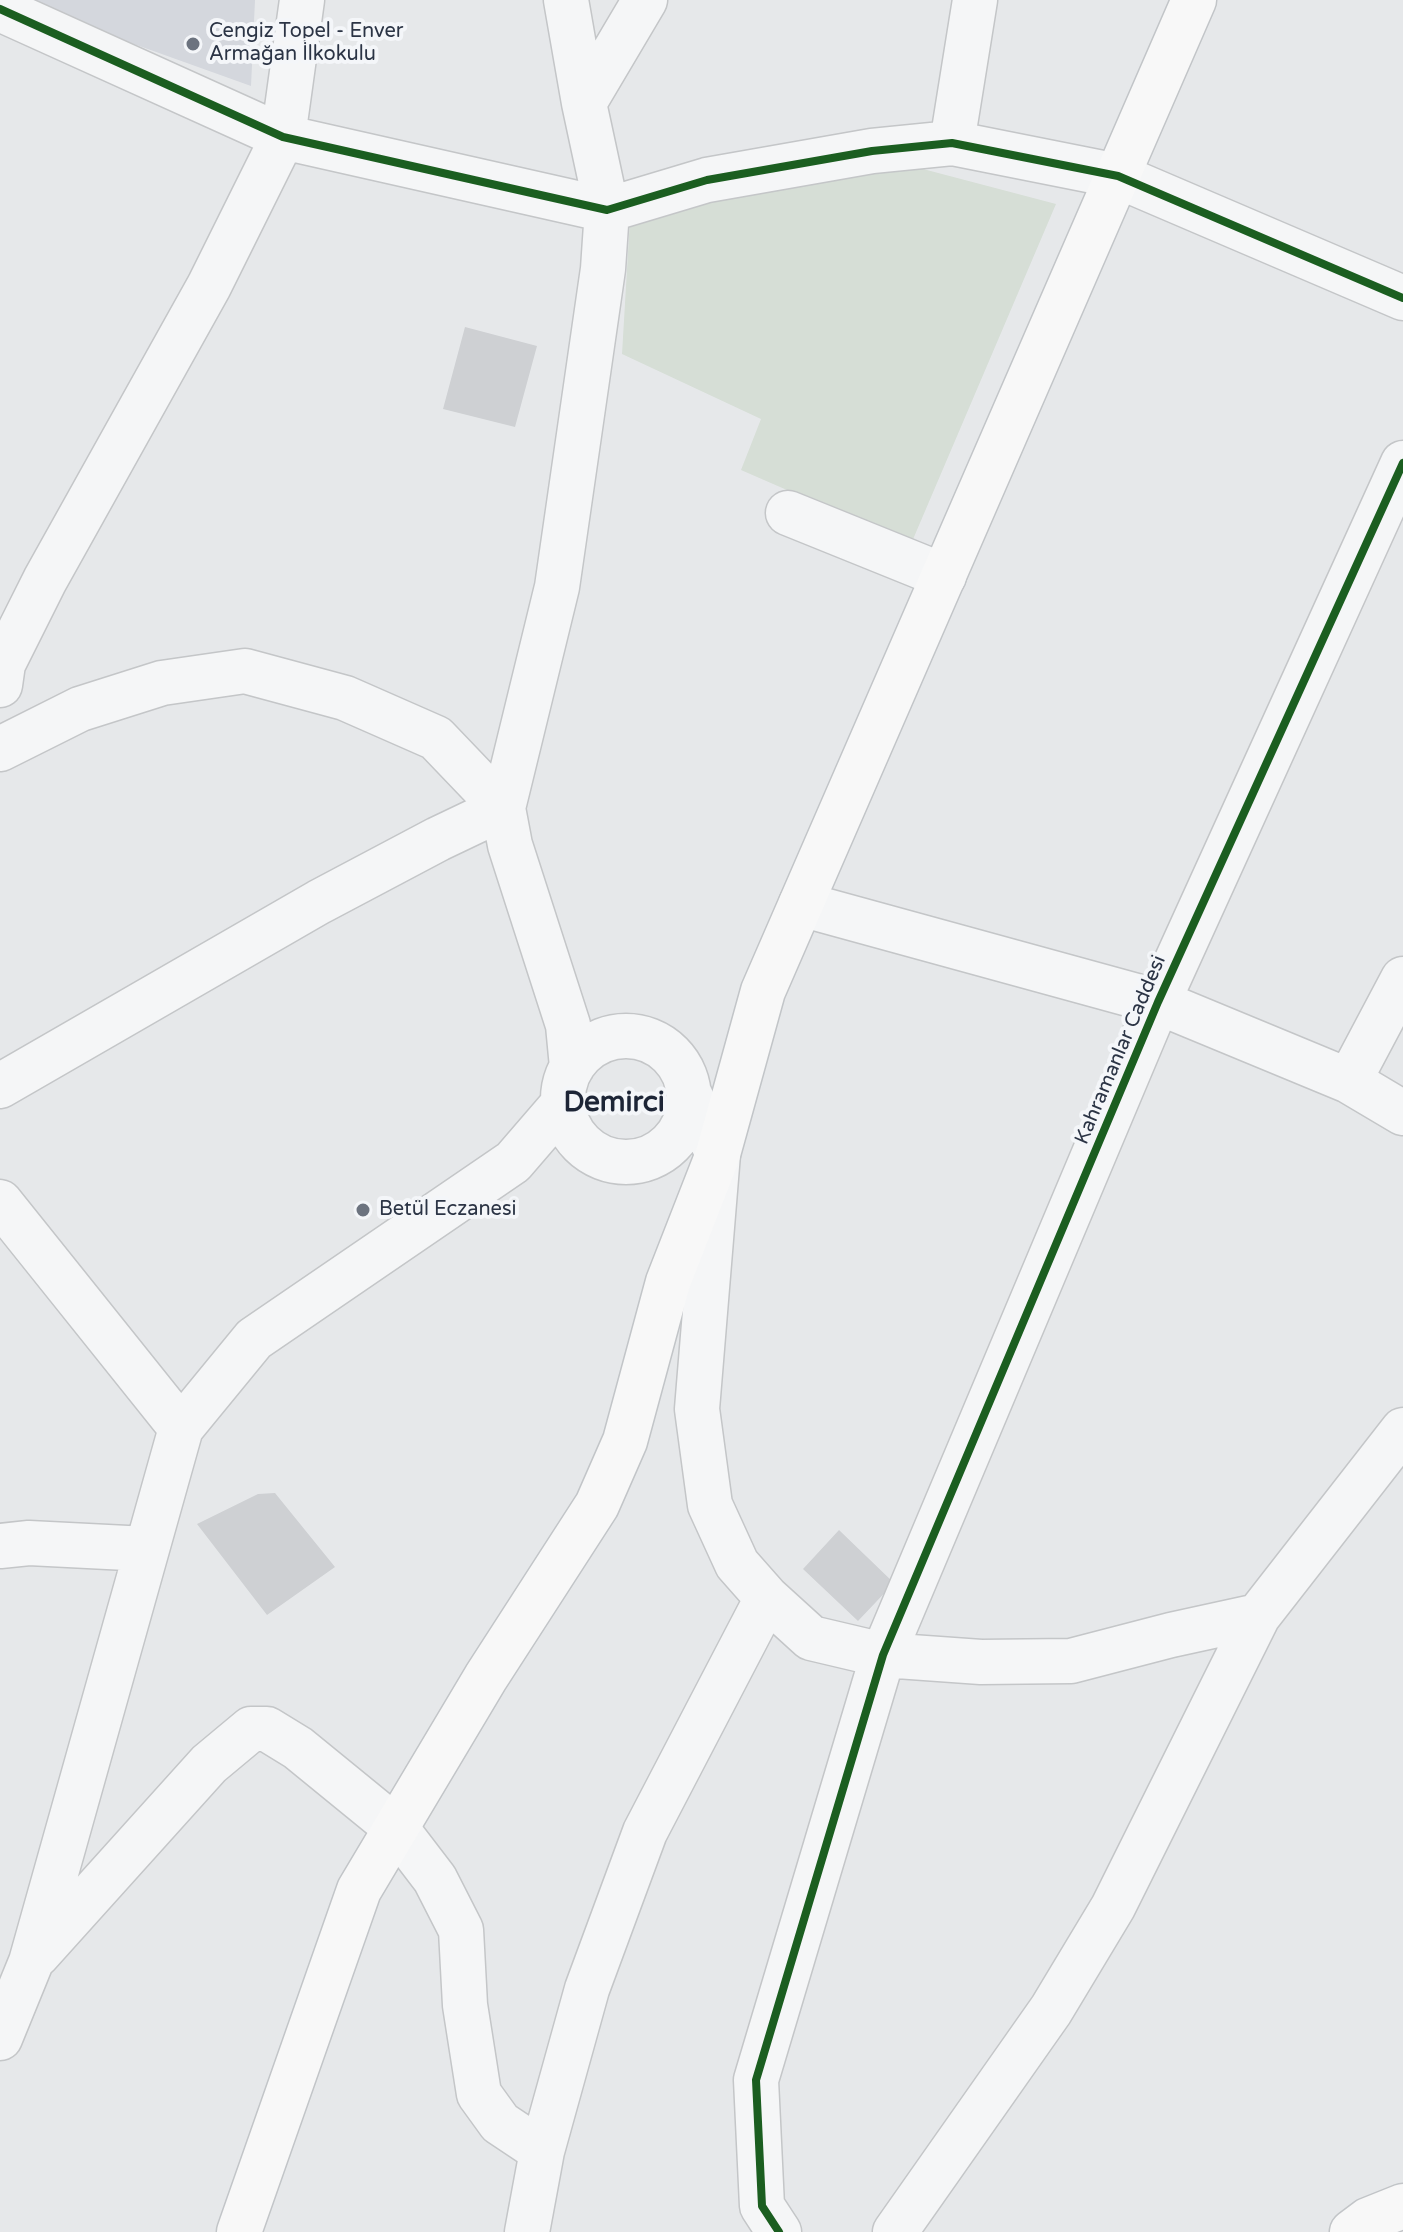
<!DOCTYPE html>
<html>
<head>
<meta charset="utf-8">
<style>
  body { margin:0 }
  canvas { display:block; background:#e6e8ea }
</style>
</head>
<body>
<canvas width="1403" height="2232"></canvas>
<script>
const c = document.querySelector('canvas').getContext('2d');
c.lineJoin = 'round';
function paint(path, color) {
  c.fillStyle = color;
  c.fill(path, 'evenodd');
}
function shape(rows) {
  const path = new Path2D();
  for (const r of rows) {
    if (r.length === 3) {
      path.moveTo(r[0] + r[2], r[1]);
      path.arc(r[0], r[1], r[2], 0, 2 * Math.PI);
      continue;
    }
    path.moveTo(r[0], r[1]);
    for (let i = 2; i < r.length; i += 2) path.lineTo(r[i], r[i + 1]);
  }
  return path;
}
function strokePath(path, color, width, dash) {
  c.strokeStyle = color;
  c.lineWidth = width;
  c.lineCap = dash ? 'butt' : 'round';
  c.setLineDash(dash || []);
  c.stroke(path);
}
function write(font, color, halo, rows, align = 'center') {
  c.font = font + ' "Varela Round",sans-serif';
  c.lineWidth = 8;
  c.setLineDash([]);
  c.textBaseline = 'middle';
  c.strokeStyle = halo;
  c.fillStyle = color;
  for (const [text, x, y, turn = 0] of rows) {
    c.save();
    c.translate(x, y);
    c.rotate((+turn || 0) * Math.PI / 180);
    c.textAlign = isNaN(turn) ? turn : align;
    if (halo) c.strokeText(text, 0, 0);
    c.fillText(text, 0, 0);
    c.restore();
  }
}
paint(shape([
  [14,0,255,0,251,86,14,1]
]), '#d4d7dd');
paint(shape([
  [904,164,1056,204,911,544,741,470,761,419,622,354,631,202]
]), '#d6ded6');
paint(shape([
  [465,327,537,346,515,427,443,409],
  [275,1493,335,1567,267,1615,197,1524,258,1494],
  [839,1530,894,1583,858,1621,803,1569]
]), '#ced0d3');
const minor = shape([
  [566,0,584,103,607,210,603,269,557,587,503,808,510,845,568,1025,572,1067],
  [0,9,283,137,607,210,707,180,872,151,952,143,1118,176,1403,298],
  [584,103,645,0],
  [952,143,975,0],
  [788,513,944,576],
  [0,685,3,664,45,580,209,286,283,137,302,0],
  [0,749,80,709,162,683,245,671,345,698,436,738,503,808,438,839,319,902,0,1086],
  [801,904,1158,1002,1349,1081,1403,1113],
  [626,1099,63],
  [1349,1081,1403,979],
  [689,1093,718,1154,697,1409,710,1505,737,1564,767,1598,811,1638,883,1655,981,1662,1071,1661,1171,1635,1258,1616,1403,1430],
  [0,1202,181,1428],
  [0,1546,29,1543,147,1549],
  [37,1955,209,1764,251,1729,267,1729,298,1748,396,1828,435,1879,461,1930,465,2005,479,2094,500,2123,542,2151],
  [0,2038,31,1962,181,1428,254,1339,513,1162,563,1104],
  [527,2232,542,2151,587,1989,645,1832,767,1598],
  [779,2232,762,2206,756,2080,883,1655,1158,1002,1403,463],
  [895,2232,1051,2010,1113,1907,1258,1616]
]);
const major = shape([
  [239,2232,359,1890,486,1677,597,1505,625,1441,668,1282,718,1154,763,991,1194,0],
  [1352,2232,1368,2220,1403,2206]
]);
strokePath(minor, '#c4c6c8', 47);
strokePath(major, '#c2c5c8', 47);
strokePath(minor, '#f5f6f7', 44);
strokePath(major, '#f8f8f8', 44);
strokePath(shape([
  [0,9,283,137,607,210,707,180,872,151,952,143,1118,176,1403,298],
  [779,2232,762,2206,756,2080,883,1655,1158,1002,1403,463]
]), '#1b5e20', 8);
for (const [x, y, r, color] of [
  [193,44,8,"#6c737f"],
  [363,1210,8,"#6c737f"]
]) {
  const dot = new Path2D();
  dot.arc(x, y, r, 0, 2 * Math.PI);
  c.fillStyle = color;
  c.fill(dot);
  strokePath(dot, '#f4f6f9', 3);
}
write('20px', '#2b3445', '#f4f6f9', [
  ["Cengiz Topel - Enver",209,32],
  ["Armağan İlkokulu",209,55],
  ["Betül Eczanesi",379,1210]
], 'left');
write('20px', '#2b3445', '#f4f6f9', [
  ["Kahramanlar Caddesi",1121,1050,-67]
]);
write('bold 28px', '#1d2536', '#f4f6f9', [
  ["Demirci",614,1104]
]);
</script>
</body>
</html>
